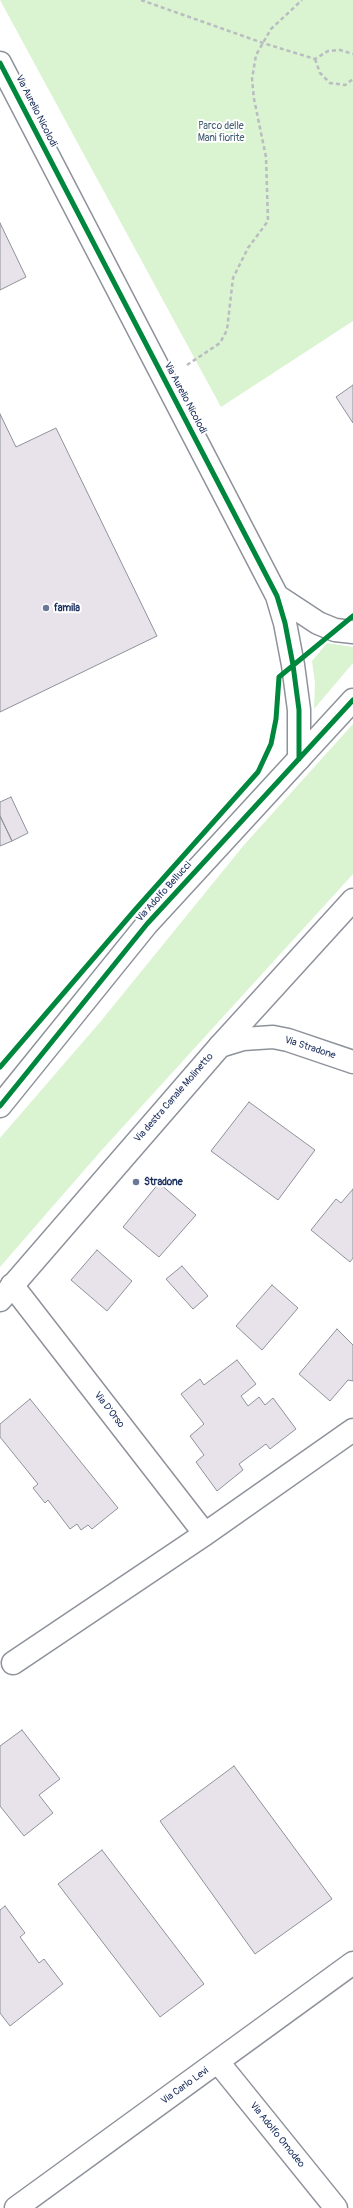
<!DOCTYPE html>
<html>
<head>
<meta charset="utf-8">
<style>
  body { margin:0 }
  canvas { display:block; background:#fff }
</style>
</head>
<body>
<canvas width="353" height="2208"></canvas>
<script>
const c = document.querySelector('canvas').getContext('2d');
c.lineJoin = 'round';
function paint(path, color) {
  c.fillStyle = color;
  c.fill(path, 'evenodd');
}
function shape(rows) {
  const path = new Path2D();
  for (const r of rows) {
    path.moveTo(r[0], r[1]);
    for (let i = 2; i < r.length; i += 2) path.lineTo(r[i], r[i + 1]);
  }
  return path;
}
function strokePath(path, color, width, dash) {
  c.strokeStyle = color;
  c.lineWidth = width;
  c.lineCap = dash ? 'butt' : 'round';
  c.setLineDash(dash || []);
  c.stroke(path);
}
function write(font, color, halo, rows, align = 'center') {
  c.font = font + ' Pangolin,sans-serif';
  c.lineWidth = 4;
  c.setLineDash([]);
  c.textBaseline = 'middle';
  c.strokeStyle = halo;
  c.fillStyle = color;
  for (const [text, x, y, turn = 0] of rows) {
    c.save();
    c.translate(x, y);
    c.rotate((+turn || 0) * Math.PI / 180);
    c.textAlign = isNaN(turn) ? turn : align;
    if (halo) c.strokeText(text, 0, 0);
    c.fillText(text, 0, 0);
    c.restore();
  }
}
paint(shape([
  [0,0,353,0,353,321,221,407],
  [327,643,353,647,353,663,314,709,315,683,312,661],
  [353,724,353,874,100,1152,0,1267,0,1138,101,1021,244,845]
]), '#daf3d0');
const building = shape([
  [0,223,26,277,0,290,0,223],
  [353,385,353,423,336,397,353,385],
  [0,414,16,447,56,428,157,636,0,712,0,414],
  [11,797,28,833,12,841,0,816,0,802,11,797],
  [0,816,12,841,0,846,0,816],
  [249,1102,315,1150,278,1200,211,1151,249,1102],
  [159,1183,196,1215,159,1257,123,1227,159,1183],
  [353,1189,353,1258,350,1262,311,1230,336,1199,341,1203,353,1189],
  [97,1250,132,1281,107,1311,71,1280,97,1250],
  [182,1266,208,1296,193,1309,166,1279,182,1266],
  [272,1285,298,1308,262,1350,236,1326,272,1285],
  [337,1329,353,1345,353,1381,348,1380,330,1401,299,1374,337,1329],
  [237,1360,256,1384,241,1396,248,1406,259,1397,265,1405,273,1398,296,1429,270,1449,266,1444,239,1464,243,1470,217,1491,196,1462,204,1455,190,1436,204,1424,181,1394,200,1379,204,1385,237,1360],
  [30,1399,118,1508,92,1529,88,1525,81,1530,77,1524,70,1529,48,1500,45,1503,33,1488,38,1484,0,1437,0,1424,30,1399],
  [22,1730,60,1779,39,1795,53,1813,24,1836,0,1806,0,1746,22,1730],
  [234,1766,332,1899,255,1954,160,1821,234,1766],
  [102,1850,204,1984,160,2017,58,1884,102,1850],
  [5,1906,25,1933,20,1937,39,1963,44,1959,63,1984,10,2026,0,2013,0,1910,5,1906]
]);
paint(building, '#e8e3eb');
strokePath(building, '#8e929a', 1);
const minor = shape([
  [0,63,277,596,285,623,293,665,299,710,299,759],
  [277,596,318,623,335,630,353,632],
  [220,1046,243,1039,273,1037,288,1040,353,1062],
  [12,1285,205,1534],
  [13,1663,205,1534,353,1430],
  [218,2062,336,2208],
  [16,2208,353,1963]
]);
const tertiary = shape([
  [0,1106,147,924,353,700],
  [0,1300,220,1046,353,900]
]);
strokePath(minor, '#8e929a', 25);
strokePath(tertiary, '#8e929a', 25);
strokePath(shape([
  [141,0,263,43,315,59,328,51,340,50,353,54],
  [315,59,320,73,330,83,345,85,353,79],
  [187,365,220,343,227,330,233,278,248,248,268,221,266,157,254,99,252,79,256,55,271,29,302,0]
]), '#b9bcc1', 2.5, [4, 3]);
strokePath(minor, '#fff', 22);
strokePath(tertiary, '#fff', 22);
strokePath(shape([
  [0,63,277,596,285,623,293,665,299,710,299,759],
  [0,1067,135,910,258,772,271,744,276,719,279,677,353,616],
  [0,1106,147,924,353,700]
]), '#00873e', 5);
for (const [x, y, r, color] of [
  [46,608,4,"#6b7896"],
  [136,1182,4,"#6b7896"]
]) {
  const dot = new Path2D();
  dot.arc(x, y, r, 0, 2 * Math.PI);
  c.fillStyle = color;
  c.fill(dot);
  strokePath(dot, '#fff', 1.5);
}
write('10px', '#1b2f5e', '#fff', [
  ["Via Aurelio Nicolodi",36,111,63],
  ["Via Aurelio Nicolodi",185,398,62],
  ["Via Adolfo Bellucci",164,892,-48],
  ["Via Stradone",310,1048,18],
  ["Via destra Canale Molinetto",174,1098,-49],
  ["Via D'Orso",109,1410,52],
  ["Via Carlo Levi",185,2086,-36],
  ["Via Adolfo Omodeo",277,2135,51]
]);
write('10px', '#435e71', '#fff', [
  ["Parco delle",221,126],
  ["Mani fiorite",221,138]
]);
write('bold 10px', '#1b2f5e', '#fff', [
  ["famila",54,608],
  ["Stradone",144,1182]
], 'left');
</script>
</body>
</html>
